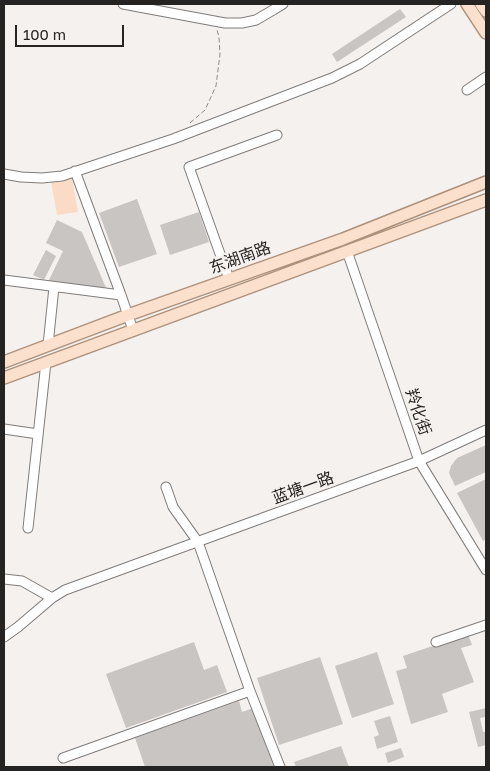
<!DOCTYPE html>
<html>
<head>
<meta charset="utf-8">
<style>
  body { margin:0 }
  #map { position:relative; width:490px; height:771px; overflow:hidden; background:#f5f1ee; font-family:"Golos Text",sans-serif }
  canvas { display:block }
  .frame { position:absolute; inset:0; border:5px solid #262423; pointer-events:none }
  .scale { position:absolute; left:15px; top:25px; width:109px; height:22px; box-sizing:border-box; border:2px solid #262423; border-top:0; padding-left:6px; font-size:15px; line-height:18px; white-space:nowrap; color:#262423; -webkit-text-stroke:4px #f5f1ee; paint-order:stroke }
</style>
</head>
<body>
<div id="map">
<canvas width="490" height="771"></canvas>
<div class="frame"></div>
<div class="scale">100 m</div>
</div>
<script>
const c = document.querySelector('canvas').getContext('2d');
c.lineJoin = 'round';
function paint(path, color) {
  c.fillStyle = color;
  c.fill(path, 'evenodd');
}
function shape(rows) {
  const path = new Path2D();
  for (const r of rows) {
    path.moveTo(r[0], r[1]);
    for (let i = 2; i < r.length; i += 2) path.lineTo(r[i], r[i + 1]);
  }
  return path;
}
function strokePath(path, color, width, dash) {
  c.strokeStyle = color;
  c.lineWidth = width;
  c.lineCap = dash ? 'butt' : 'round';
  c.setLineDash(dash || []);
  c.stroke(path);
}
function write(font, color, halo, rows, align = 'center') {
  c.font = font + ' "Golos Text","Noto Sans SC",sans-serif';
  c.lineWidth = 5;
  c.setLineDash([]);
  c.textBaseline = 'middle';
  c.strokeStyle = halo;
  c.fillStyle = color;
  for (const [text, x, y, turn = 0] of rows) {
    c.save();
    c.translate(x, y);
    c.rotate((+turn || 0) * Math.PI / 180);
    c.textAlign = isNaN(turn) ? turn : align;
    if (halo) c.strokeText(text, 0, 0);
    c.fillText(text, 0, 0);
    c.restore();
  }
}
paint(shape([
  [72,178,78,212,57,215,51,182]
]), '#fadcc6');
paint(shape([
  [400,9,406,17,337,62,332,54],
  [137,199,157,254,119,267,99,213],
  [199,212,209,242,170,255,160,225],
  [57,220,82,232,107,290,48,282,63,251,46,243],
  [46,250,56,256,44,280,33,275],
  [486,445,486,472,455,486,449,473,451,466,457,458],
  [486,479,486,539,483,541,457,493],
  [468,634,472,645,461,648,474,682,442,694,448,712,411,724,396,671,407,668,403,656],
  [194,642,204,670,217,665,227,692,126,728,106,674],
  [377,652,394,704,352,718,335,666],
  [320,657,343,724,279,745,257,678],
  [239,701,242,712,256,707,277,767,145,767,135,738],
  [486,708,486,717,480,718,483,732,486,732,486,745,478,747,469,712],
  [390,716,398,742,377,749,374,737,379,735,374,721],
  [341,746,349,767,296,767,294,762],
  [401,748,404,757,388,763,385,753]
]), '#c9c5c3');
const minor = shape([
  [123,4,225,23,242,23,256,20,273,10,283,4],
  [467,90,486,77],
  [75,171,121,295],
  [4,174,21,177,42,178,62,176,173,139,332,78,360,64,451,4],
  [347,251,419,461,486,570],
  [229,279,189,167,277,135],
  [4,280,121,295,133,330],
  [48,345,54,287],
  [4,429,38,434],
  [28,528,46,362],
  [4,579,22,581,52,598],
  [4,637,18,627,52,598,65,590,419,461,486,430],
  [436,642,486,625],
  [250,691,280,767],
  [63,758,250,691,198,542,173,507,166,487]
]);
const major = shape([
  [467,4,486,33],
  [481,4,486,11],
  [4,362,128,315,343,239,486,182],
  [4,378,486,200]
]);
strokePath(minor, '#807c7a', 11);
strokePath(major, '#ae917b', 14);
strokePath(shape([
  [190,123,205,110,216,86,220,54,219,37,217,30]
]), '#8e8b89', 1, [5, 2.5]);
strokePath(minor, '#fff', 9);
strokePath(major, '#fbe0cd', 11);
write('16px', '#262423', '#f5f1ee', [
  ["东湖南路",240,258,-20],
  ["羚化街",418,412,71],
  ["蓝塘一路",303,488,-20]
]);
</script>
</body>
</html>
